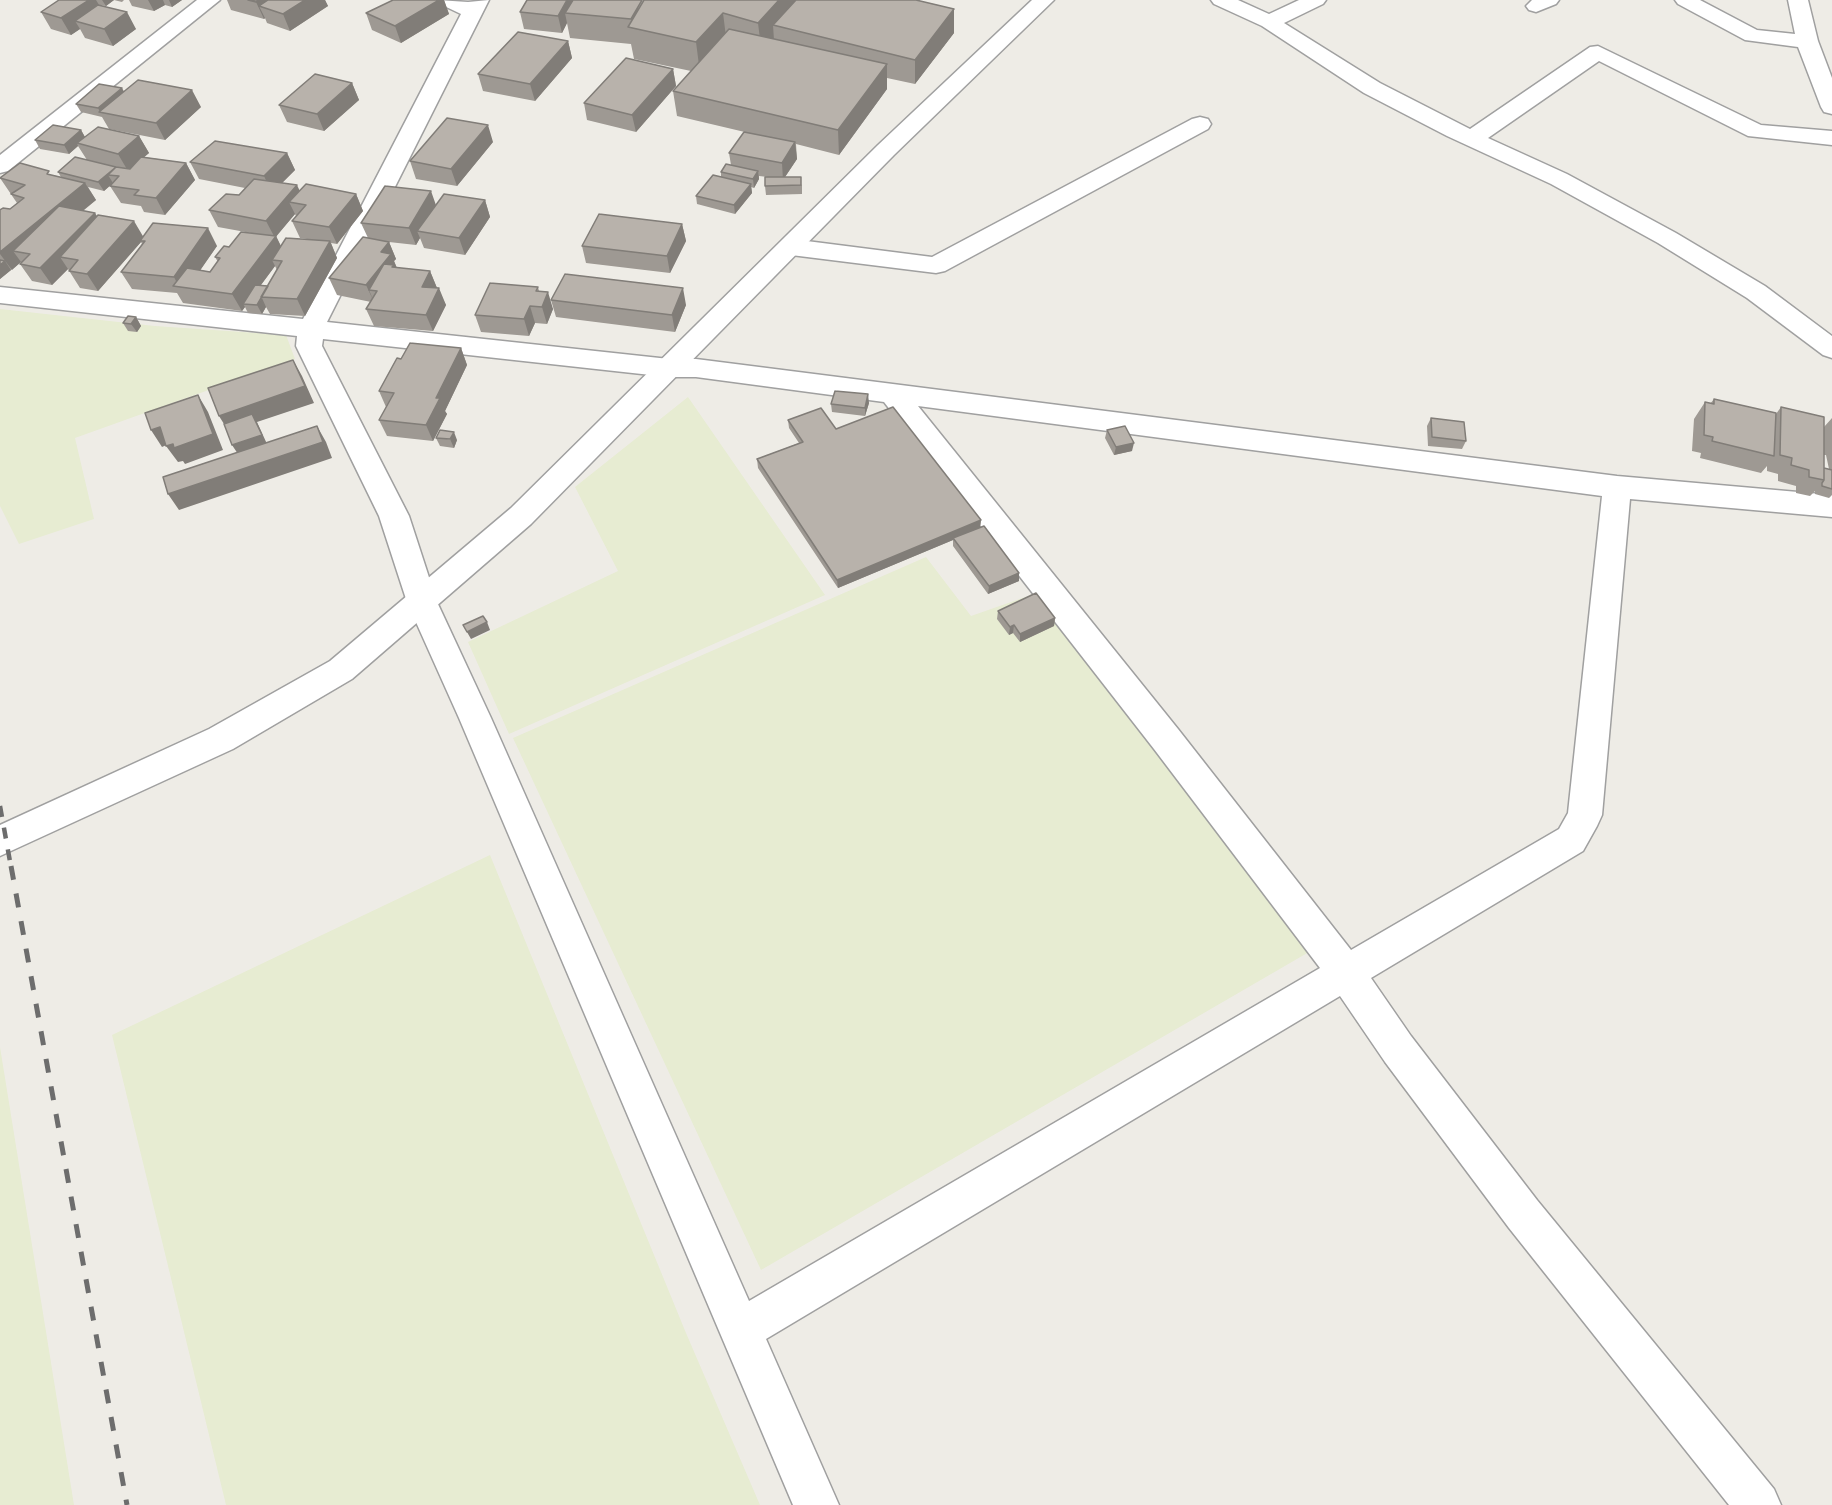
<!DOCTYPE html>
<html>
<head>
<meta charset="utf-8">
<style>
  body { margin:0 }
  canvas { display:block; background:#eeece6 }
</style>
</head>
<body>
<canvas width="1832" height="1505"></canvas>
<script>
const c = document.querySelector('canvas').getContext('2d');
c.lineJoin = 'round';
function paint(path, color) {
  c.fillStyle = color;
  c.fill(path, 'evenodd');
}
function shape(rows) {
  const path = new Path2D();
  for (const r of rows) {
    path.moveTo(r[0], r[1]);
    for (let i = 2; i < r.length; i += 2) path.lineTo(r[i], r[i + 1]);
  }
  return path;
}
function strokePath(path, color, width, dash) {
  c.strokeStyle = color;
  c.lineWidth = width;
  c.lineCap = dash ? 'butt' : 'round';
  c.setLineDash(dash || []);
  c.stroke(path);
}
paint(shape([
  [0,309,155,326,286,335,295,359,75,438,94,519,19,544,0,506],
  [688,397,825,595,509,734,468,642,618,571,575,487],
  [926,557,971,616,1034,594,1309,952,761,1270,513,738],
  [490,855,686,1333,760,1505,226,1505,112,1035],
  [0,1047,74,1505,0,1505]
]), '#e7ecd2');
const minor = shape([
  [197,0,220,0,8,171,0,173,0,155,197,0],
  [437,0,468,2,489,0,327,322,669,359,696,359,1617,476,1832,495,1832,517,1630,499,1602,815,1597,826,1583,851,1371,978,1411,1036,1537,1200,1774,1489,1781,1505,1729,1505,1509,1228,1385,1062,1340,996,766,1339,839,1505,793,1505,459,718,407,602,379,516,296,346,297,336,0,303,0,287,303,319,461,14,440,4,437,0],
  [323,339,669,377,696,377,884,402,1154,749,1320,968,749,1301,491,718,437,602,409,516,322,346,323,339],
  [918,406,1602,496,1568,813,1559,829,1351,950,1178,729,918,406],
  [1211,0,1238,0,1269,14,1299,0,1326,0,1323,4,1284,23,1380,83,1470,129,1590,47,1598,46,1761,125,1832,131,1832,145,1748,136,1599,61,1488,138,1567,174,1676,233,1765,286,1832,336,1832,358,1823,355,1747,298,1658,243,1551,184,1447,136,1364,93,1262,26,1214,4,1211,0],
  [1532,0,1559,0,1556,4,1536,12,1529,10,1526,6,1532,0],
  [1675,0,1700,0,1757,30,1795,34,1788,0,1808,0,1818,41,1832,78,1832,114,1824,112,1821,107,1798,47,1745,40,1678,4,1675,0],
  [1200,117,1208,119,1211,124,1208,129,945,271,936,273,791,255,782,253,779,247,782,241,791,239,932,257,1192,119,1200,117]
]);
const tertiary = shape([
  [1032,0,1054,0,894,155,531,524,352,679,233,749,0,856,0,825,209,729,330,661,511,508,878,145,1032,0]
]);
strokePath(minor, '#a0a0a0', 3);
strokePath(tertiary, '#a0a0a0', 3);
paint(minor, '#fff');
paint(tertiary, '#fff');
strokePath(shape([
  [0,806,11,867]
]), '#6d6d6d', 4.5, [11, 11]);
strokePath(shape([
  [11,866,127,1505]
]), '#6d6d6d', 5, [14, 14]);
paint(shape([
  [59,0,124,0,122,2,114,0,106,6,99,5,136,29,113,46,85,38,80,29,71,35,51,29,41,12],
  [129,0,182,0,172,7,165,5,154,11,132,6],
  [227,0,325,0,328,6,290,31,267,23,265,18,264,19,231,10],
  [393,0,444,0,449,14,401,43,372,30,366,13],
  [916,0,954,33,915,84,887,78,887,89,839,155,796,144,797,159,785,177,802,185,802,194,766,195,765,186,768,177,759,176,759,179,754,188,751,187,752,193,735,214,697,204,696,196,721,177,721,172,731,165,729,153,749,133,677,116,673,91,691,71,634,59,631,44,570,38,567,23,562,33,524,29,520,12],
  [568,41,572,58,535,101,483,91,478,74],
  [673,69,676,86,636,132,587,120,584,103],
  [352,83,359,100,324,131,287,122,279,105],
  [124,91,201,107,165,140,109,129,102,117,81,112,76,104],
  [81,130,85,137,139,136,149,153,144,157,186,163,195,180,165,215,144,212,141,206,121,203,110,186,113,183,104,191,88,187,96,200,83,211,143,236,217,246,200,270,210,272,218,262,215,257,229,247,251,233,218,227,209,210,239,195,245,188,199,179,190,162,287,153,295,170,282,183,300,191,356,194,363,211,337,244,331,243,337,258,305,316,270,314,266,307,262,314,248,313,245,307,242,311,183,303,177,293,132,289,121,272,142,244,141,242,98,291,80,288,68,269,52,285,32,281,20,264,22,263,21,262,0,279,0,210,10,209,17,203,0,178,52,175,61,177,58,172,87,160,78,146,69,154,40,149,35,140],
  [295,214,296,216,292,221,300,238,307,239,281,246,276,236],
  [275,266,277,270,268,286,261,285],
  [493,142,457,186,416,179,410,161],
  [485,200,490,217,465,255,424,248,420,238,416,245,389,242,396,259,394,261,397,268,430,271,437,288,446,305,433,331,374,326,366,309,371,302,337,295,329,278,368,238,361,223,436,205],
  [682,224,686,241,670,273,586,263,582,246],
  [538,287,539,291,553,309,547,324,535,323,529,336,481,332,475,315],
  [551,300,686,305,675,332,556,317],
  [136,317,141,326,137,332,128,331,123,323],
  [461,348,467,365,445,411,447,414,433,441,387,436,379,420,386,407,379,391,401,359],
  [1714,399,1776,414,1781,407,1824,427,1832,418,1832,495,1829,498,1815,494,1815,491,1810,496,1796,493,1796,486,1778,481,1778,474,1767,471,1767,466,1761,473,1700,458,1701,453,1692,451,1694,419,1705,402,1710,404],
  [1824,455,1826,455,1829,469,1824,468],
  [869,403,865,416,832,412,831,404],
  [1431,418,1466,441,1462,449,1428,446,1427,426],
  [788,420,836,429,981,520,980,527,1019,573,1019,581,988,594,953,546,953,540,838,588,758,468,757,459,799,443,789,428],
  [1107,430,1132,451,1114,455,1105,438],
  [436,438,457,440,454,448,440,446],
  [998,611,1055,618,1054,626,1020,642,1013,633,1009,635,997,619]
]), '#9e9993');
paint(shape([
  [89,0,96,0,104,13,75,21,80,29,71,35,61,18],
  [102,0,114,0,106,6],
  [148,0,163,0,165,5,154,11],
  [169,0,182,0,172,7],
  [260,0,290,0,259,6,265,18,264,19,256,2],
  [305,0,325,0,328,6,290,31,283,14],
  [439,0,444,0,449,14,401,43,395,26],
  [567,0,580,0,565,13,567,23,562,33,558,16],
  [779,0,809,0,773,25,774,40,762,55,758,23],
  [954,9,954,33,915,84,915,60],
  [127,12,136,29,113,46,104,29],
  [723,13,727,45,700,73,696,42],
  [568,41,572,58,535,101,530,84],
  [887,64,887,89,839,155,838,130],
  [673,69,676,86,636,132,632,115],
  [352,83,359,100,324,131,317,114],
  [122,88,127,97,100,112,98,108],
  [192,90,201,107,165,140,156,123],
  [488,125,493,142,457,186,451,169],
  [81,130,86,139,77,143,78,146,69,154,64,145],
  [139,136,149,153,128,171,118,154],
  [795,142,797,159,783,180,782,163],
  [287,153,295,170,272,193,264,176],
  [186,163,195,180,165,215,156,198],
  [116,167,108,175,113,183,104,191,98,182],
  [758,171,759,179,754,188,753,179],
  [85,183,96,200,66,224,13,251,21,262,12,270,0,254,0,252],
  [751,184,752,193,735,214,734,205],
  [297,185,305,202,289,202,295,214,275,238,266,221],
  [431,191,437,208,417,231,420,238,416,245,409,228],
  [356,194,363,211,337,244,329,227],
  [485,200,490,217,465,255,459,238],
  [95,213,106,230,60,257,68,269,52,285,40,268],
  [134,221,144,238,140,241,141,242,98,291,87,274],
  [682,224,686,241,670,273,667,256],
  [208,228,217,246,188,288,179,287,174,277],
  [276,236,284,253,272,260,275,266,246,305,243,304,245,307,242,311,232,294],
  [330,241,337,258,305,316,297,299],
  [389,242,396,259,394,261,398,271,377,291,369,290,374,302,366,285,381,252],
  [5,261,11,270,0,279,0,265],
  [430,271,437,288,422,287],
  [439,288,446,305,433,331,426,315],
  [683,288,686,305,675,332,672,315],
  [548,292,553,309,547,324,542,307],
  [262,298,266,307,262,314,257,305],
  [530,306,535,323,529,336,524,319],
  [136,317,141,326,137,332,131,324],
  [461,348,467,365,445,411,447,414,433,441,426,425,436,398],
  [293,360,302,376,314,403,257,422,267,444,238,454,232,445,229,432,219,416],
  [868,394,869,403,865,416,865,408],
  [198,395,208,412,223,450,185,464,183,461,178,462,166,446],
  [317,426,326,442,332,458,179,510,168,494],
  [160,427,171,443,162,447,151,430],
  [454,432,457,440,454,448,450,439],
  [1134,443,1132,451,1114,455,1116,447],
  [981,520,980,528,953,538,953,540,838,588,837,580],
  [1019,573,1019,581,988,594,989,586],
  [1055,618,1054,626,1020,642,1020,634],
  [487,622,490,630,471,639,467,632],
  [1014,625,1013,633,1009,635,1010,627]
]), '#817d78');
const building = shape([
  [59,0,89,0,61,18,41,12,59,0],
  [248,0,260,0,256,2,248,0],
  [268,0,305,0,283,14,259,6,268,0],
  [393,0,439,0,395,26,366,13,393,0],
  [527,0,567,0,558,16,520,12,527,0],
  [573,0,642,0,631,19,565,13,573,0],
  [644,0,779,0,758,23,723,13,696,42,628,27,644,0],
  [796,0,916,0,954,9,915,60,773,25,796,0],
  [98,5,127,12,104,29,75,21,98,5],
  [729,29,887,64,838,130,673,91,729,29],
  [518,32,568,41,530,84,478,74,518,32],
  [626,58,673,69,632,115,584,103,626,58],
  [315,74,352,83,317,114,279,105,315,74],
  [138,80,192,90,156,123,99,112,138,80],
  [99,84,122,88,98,108,76,104,99,84],
  [447,118,488,125,451,169,410,161,447,118],
  [53,125,81,130,64,145,35,140,53,125],
  [98,127,139,136,118,154,77,143,98,127],
  [744,132,795,142,782,163,729,153,744,132],
  [215,141,287,153,264,176,190,162,215,141],
  [75,157,116,167,98,182,58,172,75,157],
  [141,157,186,163,156,198,134,195,139,190,110,186,119,176,108,175,116,167,130,169,141,157],
  [20,163,49,171,47,174,85,183,0,252,0,210,3,208,10,209,24,198,11,194,25,185,0,178,20,163],
  [726,164,758,171,753,179,721,172,726,164],
  [713,175,751,184,734,205,696,196,713,175],
  [765,177,801,177,801,185,765,186,765,177],
  [254,179,297,185,266,221,209,210,226,194,239,195,254,179],
  [306,184,356,194,329,227,292,221,306,205,289,202,306,184],
  [385,186,431,191,409,228,361,223,385,186],
  [444,194,485,200,459,238,417,231,444,194],
  [59,206,95,213,40,268,20,264,30,254,13,251,59,206],
  [599,214,682,224,667,256,582,246,599,214],
  [98,215,134,221,87,274,69,271,78,260,60,257,98,215],
  [153,223,208,228,174,277,121,272,145,241,140,241,153,223],
  [241,232,276,236,232,294,173,286,187,268,210,272,220,258,215,257,224,246,229,247,241,232],
  [363,237,389,242,381,252,391,254,366,285,329,278,363,237],
  [286,238,330,241,297,299,261,297,282,261,272,260,286,238],
  [0,260,5,261,0,265,0,260],
  [384,264,394,265,392,267,430,271,422,287,439,288,426,315,366,309,377,291,369,290,384,264],
  [565,274,683,288,672,315,551,300,565,274],
  [490,283,538,287,536,291,548,292,542,307,530,306,524,319,475,315,490,283],
  [255,285,268,286,257,305,243,304,255,285],
  [128,316,136,317,131,324,123,323,128,316],
  [410,343,461,348,436,398,440,398,426,425,379,420,394,393,379,391,397,358,401,359,410,343],
  [293,360,305,386,219,416,208,388,293,360],
  [835,391,868,394,865,408,831,404,835,391],
  [198,395,213,434,174,448,173,444,166,446,160,427,151,430,145,413,198,395],
  [1714,399,1776,413,1774,456,1712,441,1713,437,1704,435,1705,402,1714,404,1714,399],
  [893,407,981,520,837,580,757,459,803,442,788,420,821,408,836,429,893,407],
  [1781,407,1824,417,1824,480,1809,477,1809,470,1791,465,1792,458,1780,455,1781,407],
  [252,414,262,435,232,445,224,424,252,414],
  [1431,418,1464,422,1466,441,1432,437,1431,418],
  [317,426,323,442,168,494,163,477,317,426],
  [1125,426,1134,443,1116,447,1107,430,1125,426],
  [440,430,454,432,450,439,436,438,440,430],
  [1824,468,1832,470,1832,489,1822,486,1822,483,1824,480,1824,468],
  [984,526,1019,573,989,586,953,538,984,526],
  [1036,593,1055,618,1020,634,1014,625,1010,627,998,611,1036,593],
  [483,616,487,622,467,632,463,625,483,616]
]);
paint(building, '#b8b2ab');
strokePath(building, '#817d78', 1.5);
</script>
</body>
</html>
